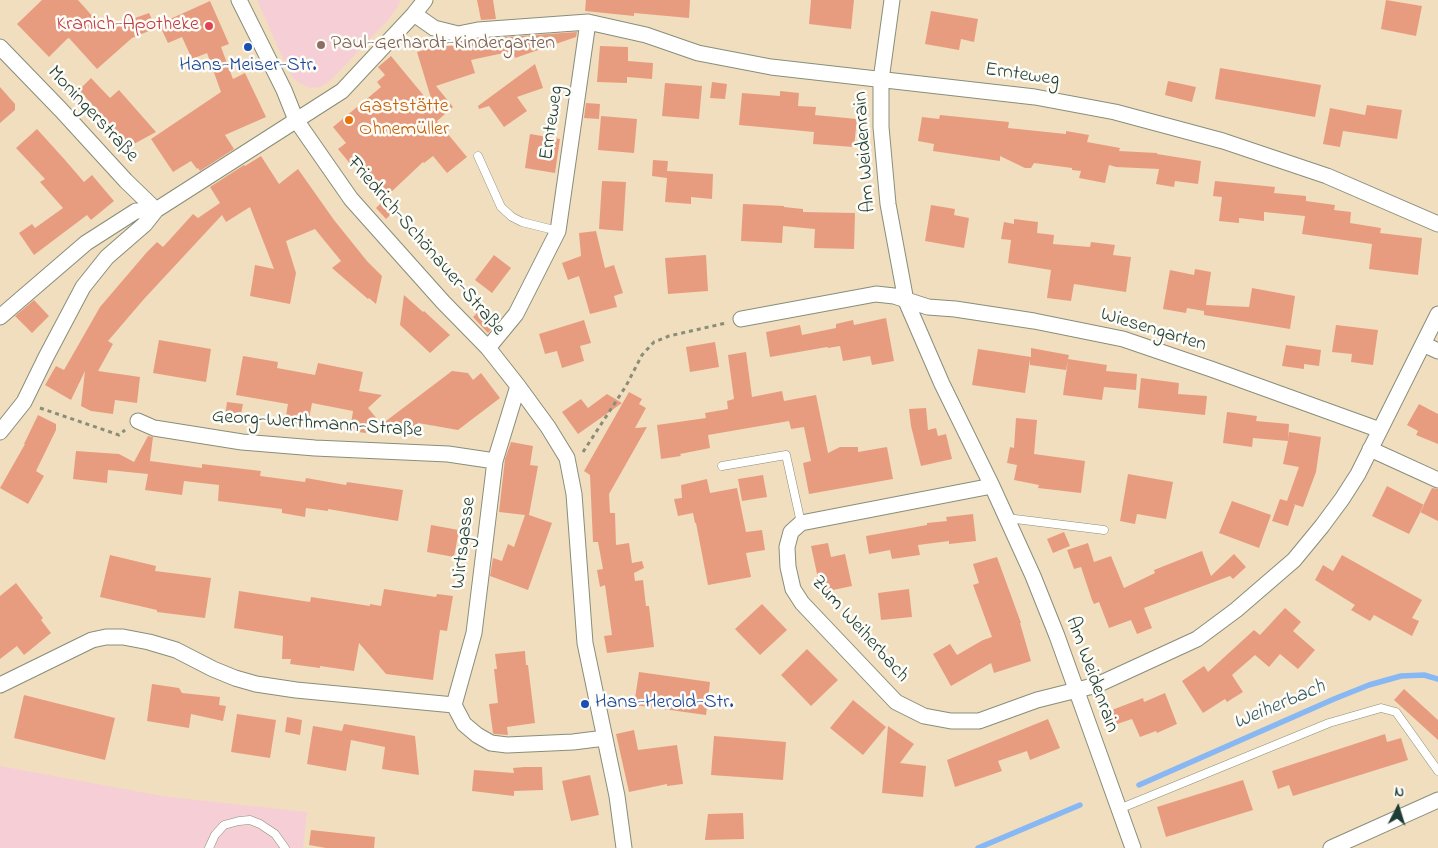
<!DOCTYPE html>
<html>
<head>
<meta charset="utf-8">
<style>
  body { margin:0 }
  #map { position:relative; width:1438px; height:848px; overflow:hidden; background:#f1debe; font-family:"Indie Flower",sans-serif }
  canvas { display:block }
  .north { position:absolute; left:1373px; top:783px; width:50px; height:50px; -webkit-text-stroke:4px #fdfcf7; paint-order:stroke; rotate:5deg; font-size:14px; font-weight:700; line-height:20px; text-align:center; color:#1f3d34 }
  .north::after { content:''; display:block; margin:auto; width:18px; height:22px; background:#1f3d34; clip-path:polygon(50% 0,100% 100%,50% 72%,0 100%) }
</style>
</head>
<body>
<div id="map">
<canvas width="1438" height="848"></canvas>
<div class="north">N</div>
</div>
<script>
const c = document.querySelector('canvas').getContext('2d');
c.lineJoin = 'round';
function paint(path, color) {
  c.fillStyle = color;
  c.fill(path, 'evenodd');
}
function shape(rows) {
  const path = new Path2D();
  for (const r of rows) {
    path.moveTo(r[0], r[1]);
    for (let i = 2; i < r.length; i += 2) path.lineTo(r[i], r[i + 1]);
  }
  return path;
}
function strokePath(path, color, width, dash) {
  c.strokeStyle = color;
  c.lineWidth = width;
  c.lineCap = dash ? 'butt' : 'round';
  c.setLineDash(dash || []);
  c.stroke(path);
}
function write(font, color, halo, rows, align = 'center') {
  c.font = font + ' "Indie Flower",sans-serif';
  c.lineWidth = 5;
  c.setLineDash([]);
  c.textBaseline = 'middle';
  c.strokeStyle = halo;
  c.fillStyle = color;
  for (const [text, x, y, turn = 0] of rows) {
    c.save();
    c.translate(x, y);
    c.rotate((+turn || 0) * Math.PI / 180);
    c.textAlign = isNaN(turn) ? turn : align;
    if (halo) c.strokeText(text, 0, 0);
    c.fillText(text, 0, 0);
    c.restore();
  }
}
paint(shape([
  [257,0,401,0,397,8,388,20,331,80,321,87,310,88,301,84,294,79,288,70],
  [0,766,162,796,307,812,303,848,0,848]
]), '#f6cfd6');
strokePath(shape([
  [1139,785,1334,699,1369,685,1401,676,1424,675,1438,679],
  [978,848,1080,805]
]), '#88b8f4', 5.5);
paint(shape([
  [42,0,78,0,104,29,149,13,156,28,132,38,97,69,69,38,67,39,49,57,17,24],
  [477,0,493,0,496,19,481,20],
  [586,0,690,0,689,18,634,13,634,16,585,11],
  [811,0,854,0,851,29,809,24],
  [1386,0,1422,6,1416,36,1381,29],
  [210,1,229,44,221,47,233,79,245,73,266,117,225,135,234,149,200,171,198,168,197,169,191,161,173,172,151,139,221,92,207,53,192,59,182,37,168,43,159,24],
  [931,11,978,19,974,42,961,39,959,50,925,44],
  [577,32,576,37,515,58,513,51,471,60,475,73,436,86,453,107,437,121,467,157,447,173,433,156,424,163,423,162,389,194,358,161,352,166,338,149,346,143,333,127,381,87,377,82,385,75,378,67,391,56,434,108,417,52,452,42,459,43,479,39],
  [600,46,628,47,628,61,653,63,652,79,627,77,627,83,597,82],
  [535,64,543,88,517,97,527,111,504,127,489,106,479,109,478,106],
  [1220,68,1321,85,1315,117,1215,99],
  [91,78,110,98,119,90,156,132,132,145,129,138,123,144,95,112,97,110,79,90],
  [1168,81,1196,87,1192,102,1165,95],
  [712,82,727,84,725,99,710,98],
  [665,83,702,86,699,119,662,116],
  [0,87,15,104,15,110,0,123],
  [780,91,799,93,798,106,816,107,815,115,857,119,854,147,813,144,814,132,739,125,742,93,780,96],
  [586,103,600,104,599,119,584,118],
  [1367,105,1402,110,1397,139,1343,131,1340,147,1323,144,1330,108,1365,115],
  [940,115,1009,122,1008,128,1066,134,1066,131,1089,135,1087,142,1120,148,1119,151,1157,153,1157,154,1201,161,1198,184,1175,181,1174,187,1156,184,1159,169,1116,167,1109,165,1105,183,1079,178,1081,171,1072,170,1072,168,1034,163,1031,168,1025,168,1000,156,1000,161,933,151,934,144,918,141,922,117,939,119],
  [601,116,637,119,634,153,598,150],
  [37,129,65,160,84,182,92,175,114,201,91,220,87,215,34,255,19,233,32,224,35,228,63,208,40,182,45,179,16,148],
  [530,134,560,139,555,173,525,168],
  [261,156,279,184,298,169,334,220,367,261,382,276,376,304,369,298,368,299,332,268,341,261,315,229,286,241,296,273,290,304,250,296,255,265,274,269,250,207,226,222,222,215,144,299,108,341,113,344,98,371,140,377,137,403,115,400,113,414,91,411,81,406,85,371,71,400,45,385,56,366,64,370,100,307,147,252,157,242,163,247,193,214,198,218,220,203,210,187,244,165,245,166],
  [653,160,668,161,667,171,713,174,712,199,691,197,691,204,665,202,667,178,652,176],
  [602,181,626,182,623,231,599,229],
  [1215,181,1275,187,1274,193,1306,196,1306,201,1335,205,1334,210,1351,212,1350,223,1381,228,1380,233,1422,238,1418,275,1369,269,1372,244,1302,234,1305,216,1264,212,1264,221,1239,218,1239,223,1219,221,1222,197,1213,196],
  [387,197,397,208,386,219,376,208],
  [743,204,784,206,784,207,803,209,803,212,855,213,854,249,814,248,815,229,783,226,782,243,741,241],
  [931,205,955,209,954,215,969,218,964,248,925,241],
  [1014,219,1038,222,1037,233,1054,235,1053,244,1090,247,1091,242,1115,245,1113,255,1131,257,1126,292,1074,284,1071,301,1047,298,1051,270,1008,263,1011,240,1001,239,1004,222,1014,224],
  [596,231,605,268,614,265,623,293,614,296,617,307,590,314,579,276,568,280,562,263,581,256,579,233],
  [494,255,511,268,492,293,475,280],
  [706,255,708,291,668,294,665,258],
  [1195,269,1211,272,1206,305,1249,307,1252,288,1295,296,1290,329,1204,315,1204,311,1187,308,1186,313,1163,309,1170,270,1194,275],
  [404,295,423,312,424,311,450,335,430,353,400,325],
  [34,300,49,316,32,333,15,316],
  [484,306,498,321,488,333,473,317],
  [886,318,894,361,872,365,870,356,843,361,840,346,828,348,827,347,770,357,766,332,800,325,802,335,836,328,836,324,853,320,854,325],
  [584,320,591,343,580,346,584,361,562,368,557,351,545,354,539,334],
  [1336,325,1378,330,1373,365,1351,362,1352,354,1332,352],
  [159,340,211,349,206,382,153,373],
  [715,342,719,367,690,372,686,347],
  [1286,345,1321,350,1319,366,1304,364,1304,369,1282,366],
  [1031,348,1069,355,1068,359,1107,365,1106,371,1137,374,1136,390,1104,387,1102,400,1063,395,1068,360,1066,370,1030,365,1030,359,1025,393,972,385,978,349,1031,357],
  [746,352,752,397,782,391,784,401,816,395,828,453,840,447,858,447,858,452,887,447,893,479,809,494,803,463,811,461,804,427,791,429,789,421,708,435,710,448,680,454,681,456,661,459,657,425,706,418,705,413,728,409,727,401,734,399,728,355],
  [243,356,278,362,277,368,315,375,318,363,363,372,359,391,382,395,368,408,388,432,367,428,366,433,350,431,353,411,312,403,308,425,285,421,288,404,236,395],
  [452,371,468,373,473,380,481,373,500,398,458,430,418,423,417,430,382,424],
  [1141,378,1179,383,1178,394,1207,396,1205,415,1138,408],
  [629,392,642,399,639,404,646,408,635,428,647,427,609,494,610,513,615,513,616,545,629,543,632,563,642,561,644,568,634,573,635,581,643,580,646,606,649,606,654,647,607,653,604,636,612,635,605,585,600,587,597,570,603,569,598,542,593,542,590,475,584,471],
  [607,394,622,403,578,434,562,412,581,399,588,408],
  [227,402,243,404,240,419,225,417],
  [1419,404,1438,414,1438,444,1416,435,1418,431,1407,425],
  [926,408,928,430,936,428,938,436,946,434,952,459,921,466,911,426,909,409],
  [1227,412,1257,416,1256,421,1289,424,1288,440,1289,432,1321,437,1316,472,1303,507,1293,504,1295,505,1288,526,1272,521,1280,499,1287,501,1299,467,1283,464,1288,441,1253,438,1252,447,1223,443],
  [38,415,56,424,56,430,36,471,44,476,28,504,0,488,25,444,24,444],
  [1016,418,1037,420,1034,454,1085,461,1081,493,1038,488,1039,485,1014,480,1017,465,1007,463,1010,447,1014,448],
  [148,436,153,437,149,468,150,461,202,468,202,464,261,471,260,476,305,482,306,478,346,485,347,482,403,490,398,521,328,509,328,511,306,508,305,517,282,513,282,509,218,501,219,485,184,481,182,495,145,490,148,474,108,470,107,483,73,479,76,451,119,454,134,462],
  [511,442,533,446,530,465,538,466,529,515,552,523,528,590,490,576,493,558,502,561,508,544,514,547,525,515,499,512,505,459],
  [1128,474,1173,482,1166,519,1137,514,1135,524,1120,521],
  [763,475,767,497,742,501,738,479],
  [707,479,710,493,737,488,746,532,762,530,765,550,746,553,751,577,708,585,696,523,695,523,693,513,678,516,674,499,682,498,681,485],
  [1387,486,1424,505,1409,534,1372,516],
  [1432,488,1438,489,1438,521,1420,512],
  [1232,501,1271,515,1259,548,1219,533],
  [973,514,976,541,949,544,949,541,918,545,920,555,892,559,890,550,869,554,866,536,927,525,927,523,947,521,946,517],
  [431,525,459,530,454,557,427,552],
  [1064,532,1070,546,1053,553,1047,539],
  [828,543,831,557,845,554,852,586,833,590,831,588,822,597,811,546],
  [1088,543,1094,562,1111,556,1124,588,1155,573,1154,570,1202,551,1211,576,1234,554,1246,567,1233,579,1230,576,1144,608,1152,628,1137,634,1131,620,1109,628,1099,602,1094,604,1092,600,1081,567,1074,569,1067,550],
  [110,555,156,566,155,571,211,578,205,618,157,612,157,610,100,597],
  [1342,555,1422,600,1412,618,1419,621,1412,636,1374,615,1370,621,1351,610,1355,605,1315,580,1323,565,1333,571],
  [997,557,1021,623,1020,623,1031,661,994,673,991,663,951,686,933,654,950,644,957,655,983,640,992,637,973,585,979,583,973,564],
  [16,583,43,618,41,620,51,633,24,655,17,646,0,659,0,596],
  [384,589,436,597,437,594,453,596,447,631,440,630,433,680,386,674,359,643,354,671,320,666,320,668,290,664,291,659,282,659,283,636,234,628,239,591,310,602,311,597,370,606,370,604,381,606],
  [909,589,912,617,881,620,878,593],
  [762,604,787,630,760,655,735,629],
  [1285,608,1301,622,1293,631,1315,650,1298,669,1280,654,1269,667,1255,655,1232,675,1243,692,1227,702,1225,699,1203,713,1182,681,1204,666,1208,672,1254,630,1260,635],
  [807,649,838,680,811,706,781,675],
  [525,651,526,665,528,665,535,723,507,727,508,735,494,734,493,733,489,704,498,703,494,669,497,669,495,654],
  [639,672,710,682,706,715,634,705],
  [152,684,179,688,182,693,220,697,219,705,226,706,223,721,191,714,189,728,147,721],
  [1404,689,1438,720,1438,740,1394,700],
  [1165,693,1177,724,1157,733,1156,731,1140,737,1132,719,1117,724,1112,710,1143,698,1144,702],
  [24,695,115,718,105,760,14,738],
  [853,700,886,727,863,755,830,728],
  [237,714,276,720,270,758,231,752],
  [287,717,302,720,300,735,285,732],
  [1048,719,1060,748,1030,760,1027,751,998,761,1002,771,955,787,947,760],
  [344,724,415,736,419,775,382,769,385,747,351,740,346,771,307,764,313,726,342,731],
  [888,726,914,744,900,763,926,766,923,797,882,793],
  [634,730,638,750,677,745,683,784,667,786,667,784,629,792,616,734],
  [1385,734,1387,742,1401,738,1408,760,1293,796,1289,785,1278,789,1272,771],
  [714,736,786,742,783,780,711,775],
  [524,767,542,767,543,790,514,791,514,796,472,791,474,770,514,773,513,768],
  [590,775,599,815,571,821,562,781],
  [1243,780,1253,810,1166,837,1157,807],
  [743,813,744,839,705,840,708,814],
  [311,830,375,837,374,848,326,848,309,845]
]), '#e89c7f');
const lane = shape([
  [478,156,501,207,512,217,522,222,558,231],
  [722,466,786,455,801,523],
  [1007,518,1104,530],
  [1119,809,1329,723,1381,708,1396,712,1438,771],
  [209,848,215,835,224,825,239,821,250,820,260,824,275,834,285,848]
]);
const street = shape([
  [239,0,284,90,296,120,351,199,443,302,488,348,518,386,548,427,567,458,574,494,585,643,617,796,624,848],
  [892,0,881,80,881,127,888,204,906,301,942,384,992,486,1033,576,1057,636,1133,848],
  [414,14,434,28,458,34,478,30,588,22],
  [0,47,61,110,126,181,156,210],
  [0,317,86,243,136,211,156,210],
  [741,319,876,294,894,296,928,307,955,309,1034,321,1123,339,1211,369,1380,430],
  [1423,344,1438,351],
  [488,348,516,314,558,231,588,22,646,35,698,53,771,67,1035,97,1115,112,1223,141,1327,176,1438,224],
  [138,421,154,428,242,442,315,448,448,454,495,461],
  [0,432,24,402,46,357,83,287,107,257,145,224,156,210,342,91,414,14,425,0],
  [1370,449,1438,480],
  [992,486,801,523,791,532,787,547,788,567,793,589,802,603,896,702,924,716,951,721,979,721,1037,700,1097,685,1197,639,1236,610,1294,560,1322,526,1342,499,1358,474,1438,314],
  [0,685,92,640,106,637,123,637,149,642,176,650,213,669,235,678,256,684,296,690,454,705,464,724,477,735,491,743,507,745,573,742,605,738],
  [454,705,474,633,495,461,518,386],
  [1331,848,1438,800]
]);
strokePath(lane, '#888e79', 9);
strokePath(street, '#888e79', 17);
strokePath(shape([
  [40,408,119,435,125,430],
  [583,452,626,386,642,355,654,342,669,336,726,323]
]), '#888e79', 3, [4, 4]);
strokePath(lane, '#fff', 8);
strokePath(street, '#fff', 15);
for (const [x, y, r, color] of [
  [209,26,5,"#e0444e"],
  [321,45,5,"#8d6e63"],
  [248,47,5,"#1a4fb4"],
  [349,120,5,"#e8710a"],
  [585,704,5,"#1a4fb4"]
]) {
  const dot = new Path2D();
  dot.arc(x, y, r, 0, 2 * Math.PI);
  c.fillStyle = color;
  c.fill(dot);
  strokePath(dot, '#fdfcf7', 2);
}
write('20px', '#be3a42', '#fdfcf7', [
  ["Kranich-Apotheke",199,26]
], 'right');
write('20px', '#785e54', '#fdfcf7', [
  ["Paul-Gerhardt-Kindergarten",331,45]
], 'left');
write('20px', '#164399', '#fdfcf7', [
  ["Hans-Meiser-Str.",248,67],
  ["Hans-Herold-Str.",595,704,"left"]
]);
write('20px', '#1f3d34', '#fdfcf7', [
  ["Ernteweg",1022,76,8],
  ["Moningerstraße",92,115,47],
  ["Ernteweg",553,123,-82],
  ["Am Weidenrain",866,152,-94],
  ["Friedrich-Schönauer-Straße",425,247,49],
  ["Wiesengarten",1153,331,17],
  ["Georg-Werthmann-Straße",317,425,4],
  ["Wirtsgasse",465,543,-83],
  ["Zum Weiherbach",859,630,48],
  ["Am Weidenrain",1091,675,70]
]);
write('20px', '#c56008', '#fdfcf7', [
  ["Gaststätte",359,108],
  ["Ohnemüller",359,131]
], 'left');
write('italic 21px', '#395c64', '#fdfcf7', [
  ["Weiherbach",1280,706,-23]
]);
</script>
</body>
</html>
